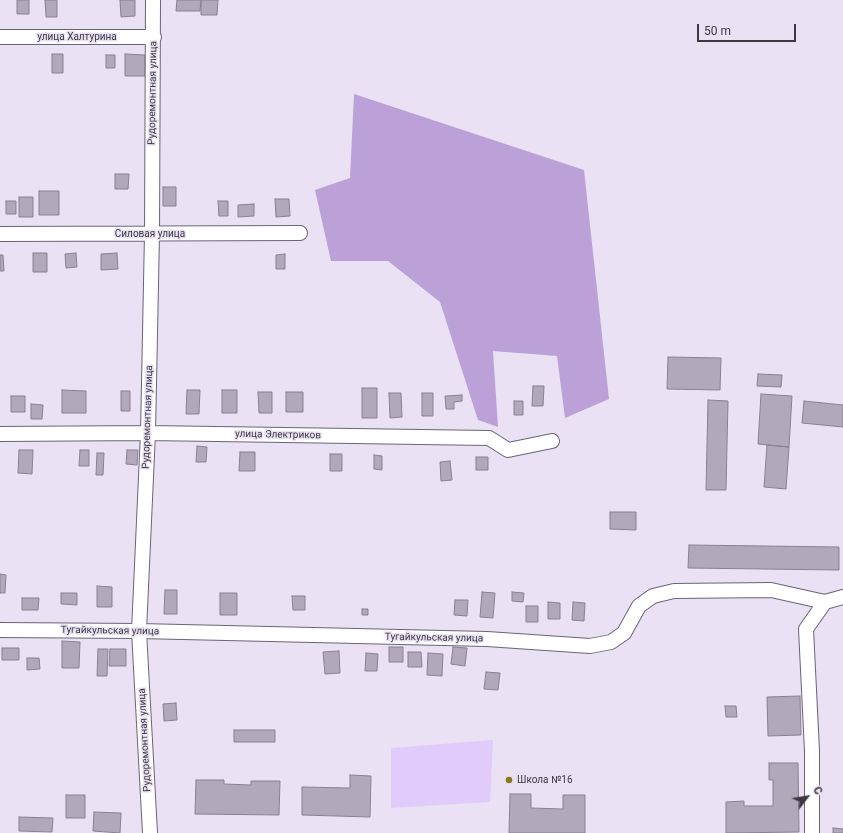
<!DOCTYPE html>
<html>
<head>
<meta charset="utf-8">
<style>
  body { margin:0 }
  #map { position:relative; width:843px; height:833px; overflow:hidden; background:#eae1f4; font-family:Roboto,sans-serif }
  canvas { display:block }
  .north { position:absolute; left:787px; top:777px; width:40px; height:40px; -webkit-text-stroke:3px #eae1f4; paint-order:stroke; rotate:59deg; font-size:11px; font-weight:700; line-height:16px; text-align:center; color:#3c3941 }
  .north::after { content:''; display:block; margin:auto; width:14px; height:18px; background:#3c3941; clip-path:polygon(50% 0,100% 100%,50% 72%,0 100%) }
  .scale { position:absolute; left:697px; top:24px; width:99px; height:18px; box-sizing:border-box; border:2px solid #3c3941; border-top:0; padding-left:5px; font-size:12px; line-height:14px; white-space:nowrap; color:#3c3941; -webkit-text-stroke:3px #eae1f4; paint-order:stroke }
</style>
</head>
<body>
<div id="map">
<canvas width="843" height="833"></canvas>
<div class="north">С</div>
<div class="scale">50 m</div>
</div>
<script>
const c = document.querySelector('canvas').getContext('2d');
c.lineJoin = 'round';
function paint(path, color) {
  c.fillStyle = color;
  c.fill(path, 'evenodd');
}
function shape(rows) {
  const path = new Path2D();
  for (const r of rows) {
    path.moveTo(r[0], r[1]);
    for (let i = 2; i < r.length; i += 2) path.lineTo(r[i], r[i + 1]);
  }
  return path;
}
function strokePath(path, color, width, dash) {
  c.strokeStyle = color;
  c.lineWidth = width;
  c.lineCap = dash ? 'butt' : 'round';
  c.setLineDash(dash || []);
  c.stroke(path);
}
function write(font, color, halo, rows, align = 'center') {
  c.font = font + ' Roboto,sans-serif';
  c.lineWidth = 3;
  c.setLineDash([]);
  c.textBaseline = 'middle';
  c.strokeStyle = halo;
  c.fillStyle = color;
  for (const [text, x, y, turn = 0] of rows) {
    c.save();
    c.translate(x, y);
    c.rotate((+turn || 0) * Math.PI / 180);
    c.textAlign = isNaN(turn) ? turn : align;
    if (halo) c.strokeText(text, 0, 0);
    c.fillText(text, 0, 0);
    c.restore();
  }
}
paint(shape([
  [493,740,490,802,391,808,391,748]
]), '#e1cbfa');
paint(shape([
  [354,94,584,170,609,399,565,418,557,356,493,351,498,427,478,420,440,302,388,261,331,261,315,190,350,178]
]), '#bba1d7');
const building = shape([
  [17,0,29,0,29,14,17,14,17,0],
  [45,0,57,0,57,17,46,17,45,0],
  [120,0,135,0,135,16,121,17,120,0],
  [177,0,201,0,200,11,176,11,177,0],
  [201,0,218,0,217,15,201,15,201,0],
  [52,54,63,54,63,73,52,73,52,54],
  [125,54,145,55,145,76,125,76,125,54],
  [106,55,115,55,115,68,106,68,106,55],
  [115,174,129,174,128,189,115,189,115,174],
  [163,187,176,187,176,206,163,206,163,187],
  [39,191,59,191,59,215,39,215,39,191],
  [19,197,33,197,33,217,19,217,19,197],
  [275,199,289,199,290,216,276,217,275,199],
  [6,201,16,201,16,214,6,214,6,201],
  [218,201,228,201,228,216,219,216,218,201],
  [254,204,254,216,238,217,238,205,254,204],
  [33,253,47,253,47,272,33,272,33,253],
  [76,253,77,267,66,268,65,254,76,253],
  [117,253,118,269,101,270,101,254,117,253],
  [285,254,285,269,276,269,276,255,285,254],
  [0,255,3,255,4,271,0,271,0,255],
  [668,357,721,358,720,390,667,389,668,357],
  [758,374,782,375,781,387,757,386,758,374],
  [533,386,544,386,543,406,532,406,533,386],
  [362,388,377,388,377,418,362,418,362,388],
  [62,390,86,391,86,413,62,413,62,390],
  [187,390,200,390,199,414,186,414,187,390],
  [222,390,237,390,237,413,222,413,222,390],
  [121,391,130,391,130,411,121,411,121,391],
  [258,392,272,392,272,413,259,413,258,392],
  [286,392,303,392,303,412,286,412,286,392],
  [389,393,401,393,402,417,390,418,389,393],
  [422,393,433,393,433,416,422,416,422,393],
  [761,394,792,396,789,447,758,444,761,394],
  [462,395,462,401,454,402,454,409,446,409,445,396,462,395],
  [11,396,25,396,25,412,11,412,11,396],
  [708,400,728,401,726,490,706,490,708,400],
  [514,401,523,401,523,415,514,415,514,401],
  [804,401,843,405,843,427,802,423,804,401],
  [31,404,43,405,42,419,31,419,31,404],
  [767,445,789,447,786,489,764,487,767,445],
  [197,446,207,447,206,462,196,462,197,446],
  [19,450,33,450,32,474,18,473,19,450],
  [80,450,89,450,89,466,79,466,80,450],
  [127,450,138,450,137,465,126,464,127,450],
  [240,452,255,452,255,471,239,471,240,452],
  [97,453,104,453,103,475,96,475,97,453],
  [330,454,342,454,342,471,330,471,330,454],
  [374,455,382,456,382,470,374,469,374,455],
  [476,457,488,457,488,470,476,470,476,457],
  [450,461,452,480,441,481,440,462,450,461],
  [610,512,636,512,636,530,610,529,610,512],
  [689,545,839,547,839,570,688,568,689,545],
  [0,574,6,575,5,593,0,593,0,574],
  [97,586,112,587,112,607,97,607,97,586],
  [165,590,177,590,177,614,164,614,165,590],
  [482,592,495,593,493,618,480,617,482,592],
  [512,592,524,593,523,602,512,601,512,592],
  [61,593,77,593,77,605,61,604,61,593],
  [220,593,237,593,237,615,220,615,220,593],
  [292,596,305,596,305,610,293,610,292,596],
  [22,598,39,598,38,610,22,610,22,598],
  [455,600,468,600,467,616,454,615,455,600],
  [548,602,560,603,560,619,548,619,548,602],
  [573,602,585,603,584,621,572,620,573,602],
  [526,606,538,606,538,622,526,622,526,606],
  [362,609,368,609,368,615,362,615,362,609],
  [62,641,80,642,79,668,62,668,62,641],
  [389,647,403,647,403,662,389,662,389,647],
  [453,647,467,648,465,666,451,664,453,647],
  [2,648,19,648,19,660,2,660,2,648],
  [98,649,108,649,107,676,97,676,98,649],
  [110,649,126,649,126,666,109,666,110,649],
  [339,651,340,673,325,674,323,652,339,651],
  [408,652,421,652,422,667,408,667,408,652],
  [366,653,378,654,377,671,365,671,366,653],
  [428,653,443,654,442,676,427,675,428,653],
  [27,658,39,658,40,669,27,670,27,658],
  [486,672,500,673,498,690,484,689,486,672],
  [800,696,801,735,768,736,767,697,800,696],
  [176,703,177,720,164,721,163,704,176,703],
  [725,706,736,706,737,717,726,717,725,706],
  [234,730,275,730,275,742,234,742,234,730],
  [769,763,798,763,799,832,726,833,726,802,744,801,744,806,773,806,773,780,769,780,769,763],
  [350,775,371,776,370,817,302,815,302,787,350,788,350,775],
  [196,780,224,780,224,784,251,785,251,781,280,781,279,815,195,814,196,780],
  [510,794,531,794,531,808,563,809,563,795,585,795,585,833,509,833,510,794],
  [66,795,85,795,85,818,66,818,66,795],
  [94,812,121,813,120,833,93,831,94,812],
  [19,817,53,818,52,832,19,831,19,817],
  [833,828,843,829,843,833,833,833,833,828]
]);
paint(building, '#b1a8bb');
strokePath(building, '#898193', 1);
const minor = shape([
  [0,37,154,37],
  [0,234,300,233],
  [0,434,148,433,489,438,508,450,552,441],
  [0,630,139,631,487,639,590,646,611,642,624,633,639,606,653,596,674,591,771,590,825,602,843,597],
  [150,833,139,631,148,433,152,234,153,0],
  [812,833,812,751,806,629,825,602]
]);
strokePath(minor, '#6c6475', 16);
strokePath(minor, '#fff', 14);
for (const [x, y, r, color] of [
  [509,780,4,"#8b771c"]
]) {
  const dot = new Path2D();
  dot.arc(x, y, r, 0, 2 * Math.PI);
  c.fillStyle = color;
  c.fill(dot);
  strokePath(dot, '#eae1f4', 1.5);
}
write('10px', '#3c3941', '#eae1f4', [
  ["улица Халтурина",77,37],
  ["Рудоремонтная улица",153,93,-89],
  ["Силовая улица",150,234],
  ["Рудоремонтная улица",148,417,-88],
  ["улица Электриков",278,435,1],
  ["Тугайкульская улица",110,631,1],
  ["Тугайкульская улица",434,638,1],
  ["Рудоремонтная улица",145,740,-93]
]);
write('10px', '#3c3941', '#eae1f4', [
  ["Школа №16",517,780]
], 'left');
</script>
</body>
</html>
